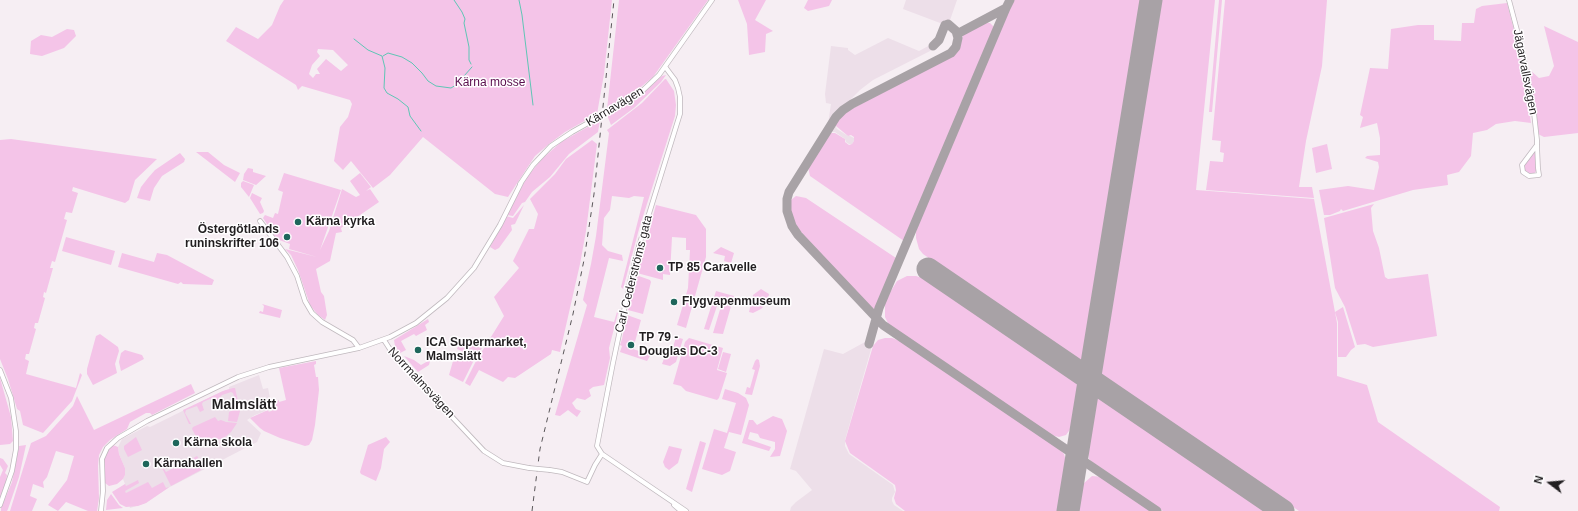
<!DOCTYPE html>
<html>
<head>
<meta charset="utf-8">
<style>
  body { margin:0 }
  #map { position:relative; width:1578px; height:511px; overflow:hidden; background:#f6eef3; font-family:Helvetica,sans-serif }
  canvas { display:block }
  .north { position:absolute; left:1530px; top:463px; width:40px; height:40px; -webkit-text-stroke:3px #fffeff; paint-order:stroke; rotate:286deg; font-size:11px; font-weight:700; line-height:16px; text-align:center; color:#211e20 }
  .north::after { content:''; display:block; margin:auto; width:14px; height:18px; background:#211e20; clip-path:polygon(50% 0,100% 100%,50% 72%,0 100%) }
</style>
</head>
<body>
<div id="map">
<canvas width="1578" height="511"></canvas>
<div class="north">N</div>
</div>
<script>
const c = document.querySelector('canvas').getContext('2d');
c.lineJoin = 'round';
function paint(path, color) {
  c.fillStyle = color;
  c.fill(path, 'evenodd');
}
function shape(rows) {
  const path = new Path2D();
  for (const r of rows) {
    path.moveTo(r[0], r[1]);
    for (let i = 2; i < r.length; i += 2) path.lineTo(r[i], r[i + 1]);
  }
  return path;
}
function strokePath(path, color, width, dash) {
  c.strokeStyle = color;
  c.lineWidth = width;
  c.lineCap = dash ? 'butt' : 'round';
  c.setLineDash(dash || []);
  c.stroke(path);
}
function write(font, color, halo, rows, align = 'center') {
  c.font = font + ' Helvetica,sans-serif';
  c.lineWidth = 3;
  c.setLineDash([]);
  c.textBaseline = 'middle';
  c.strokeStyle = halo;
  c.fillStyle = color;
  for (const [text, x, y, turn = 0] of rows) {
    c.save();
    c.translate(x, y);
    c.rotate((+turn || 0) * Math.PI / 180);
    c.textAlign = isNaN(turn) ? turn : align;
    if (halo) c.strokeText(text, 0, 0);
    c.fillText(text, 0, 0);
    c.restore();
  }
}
paint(shape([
  [906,0,957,0,948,26,903,9],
  [888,38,919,51,932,44,934,49,873,80,860,90,851,99,835,125,837,129,848,136,850,136,854,138,854,141,852,144,849,144,846,142,845,139,835,132,831,132,814,155,812,154,810,152,828,124,831,104,826,103,825,94,831,46,848,48,848,50,855,55],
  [865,342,872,346,845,440,845,446,849,454,893,485,895,492,892,498,892,501,894,505,903,511,790,511,791,507,796,502,812,490,796,471,790,469,824,349,843,354],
  [259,375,263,389,268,388,271,403,273,404,273,410,269,412,268,410,255,415,247,420,261,433,257,442,168,488,146,503,130,508,123,486,125,484,123,479,125,475,125,468,119,454,118,447,122,439,147,426,150,427,223,391,229,389,229,387]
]), '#eddfe9');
paint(shape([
  [284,0,612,0,604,74,597,114,565,132,549,144,535,156,508,197,495,194,423,137,390,175,373,188,351,161,343,170,334,161,340,127,348,117,352,104,350,100,302,86,298,90,296,85,226,41,236,27,258,39,272,25,280,6],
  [318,49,333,50,348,65,341,71,326,59,317,69,320,74,316,74,313,78,309,74,312,65,320,56,317,52],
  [619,0,708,0,653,77,630,96,607,109],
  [738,0,766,0,755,20,773,31,766,34,765,52,749,55,747,24],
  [808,0,832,0,829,6,808,11,804,8],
  [1013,0,1141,0,1082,363,923,254,919,249,916,238,916,232,919,223],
  [1162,0,1215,0,1196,190,1314,199,1337,323,1337,376,1367,385,1378,422,1500,507,1499,511,1299,511,1100,375],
  [1219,0,1222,0,1212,112,1209,112],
  [1225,0,1327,0,1322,66,1306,141,1299,187,1312,187,1314,198,1206,190,1210,161,1223,162,1224,153,1220,152,1221,141,1212,140],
  [1507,3,1522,61,1531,123,1515,121,1496,124,1487,130,1473,133,1471,156,1459,172,1447,175,1448,185,1413,190,1343,211,1341,209,1340,211,1330,215,1324,215,1319,190,1348,186,1374,190,1379,167,1378,162,1365,158,1367,156,1380,155,1380,138,1377,123,1360,128,1363,117,1360,115,1370,68,1388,69,1391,29,1418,25,1434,25,1434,40,1461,41,1462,23,1474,23,1476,9,1482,6],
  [986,23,990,23,994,27,904,241,810,176,808,167,830,133,835,133,845,139,845,142,849,145,852,144,854,141,854,137,851,135,848,136,836,126,835,124,842,114,951,56,959,48,963,35],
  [1544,26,1578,42,1578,133,1544,137,1538,134,1529,69,1539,78,1549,76,1554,66],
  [67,29,74,30,76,36,64,48,42,56,30,54,31,41,41,35,52,37],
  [666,75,661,82,634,108,611,125,607,115,639,97,662,76],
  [665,79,666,79,674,91,676,105,675,116,639,229,623,289,621,287,644,197,634,196,629,198,612,196,610,210,604,218,602,245,608,251,622,255,623,261,609,258,594,317,614,322,617,312,618,313,609,348,610,358,604,385,593,387,589,390,591,396,585,400,577,398,572,403,576,409,581,411,577,417,568,410,560,416,555,415,587,305,583,300,591,264,596,236,609,133,607,130,642,103],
  [600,120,598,132,569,154,550,177,532,192,525,202,522,203,513,216,507,215,527,177,542,159,561,142],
  [11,139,157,159,135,180,129,200,125,203,73,187,72,191,78,193,72,213,66,212,64,219,67,220,55,262,52,261,50,268,53,268,46,293,44,292,43,297,45,298,38,323,35,323,34,328,36,329,29,354,26,354,25,359,29,361,26,374,76,388,80,373,82,375,72,401,43,433,23,425,20,411,17,409,8,379,0,359,0,140],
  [592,140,597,144,586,231,580,264,560,352,552,350,551,354,515,378,508,377,503,382,479,370,470,386,465,383,476,361,504,316,494,297,519,268,513,261,529,229,534,229,538,214,530,199,555,174,566,159],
  [1327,144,1332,169,1316,173,1312,148],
  [196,152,208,152,224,165,240,173,235,182],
  [1534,152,1535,152,1536,171,1534,174,1527,173,1524,170,1524,165],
  [180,153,185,159,184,162,162,176,154,188,150,201,137,198,141,187,148,178,155,170],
  [248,168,253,169,253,172,266,176,256,185,243,180,244,174],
  [284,173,341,190,320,250,329,231,342,189,356,197,360,195,350,181,360,173,371,187,366,191,370,189,379,202,341,228,342,232,336,233,330,261,316,269,321,292,324,296,327,315,325,320,318,315,310,305,298,270,291,255,285,249,317,257,289,249,290,244,274,238,273,233,263,218,265,215,273,218,275,213,278,214,283,192,278,190],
  [243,181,254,185,249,197,241,187,241,183],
  [252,193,262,198,260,202,264,211,263,213,260,214,250,198],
  [796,196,806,198,896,258,875,311,871,309,801,234,795,224,790,209,791,200],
  [1374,204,1371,208,1373,231,1379,248,1385,277,1388,279,1428,274,1437,336,1373,347,1365,344,1357,345,1345,307,1335,288,1324,218],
  [524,205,515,224,511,225,512,230,499,248,495,250,490,247,506,216,513,218],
  [656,205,696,215,706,229,706,257,686,328,677,325,688,288,690,250,686,250,686,238,672,237,670,275,663,274,663,280,637,273],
  [66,237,115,251,111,265,62,251],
  [721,247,734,253,731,263,724,261,725,256,713,253],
  [122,253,154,262,157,253,167,255,214,280,212,285,183,284,181,282,178,284,118,267],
  [636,275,650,280,651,282,643,314,628,310],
  [907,276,916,276,922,278,1079,384,1071,428,1066,435,1059,437,1051,435,890,327,885,317,885,301,897,281],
  [761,289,769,294,767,303,761,309,753,313,749,312,753,295],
  [716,291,734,296,723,334,713,333,722,303,718,303,709,330,704,329],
  [262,304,282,310,280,318,259,313,260,311,263,312,264,306],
  [1343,307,1355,347,1351,350,1346,357,1338,357,1338,322,1335,312],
  [627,315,641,320,633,349,645,353,644,346,671,354,676,337,683,339,676,362,670,366,662,364,665,356,653,351,647,361,620,352,622,346,620,345,622,339],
  [428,319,429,322,425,325,427,330,416,336,414,334,401,341,406,350,400,353,395,346,394,340],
  [100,334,118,347,119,351,115,364,117,373,93,385,87,374,87,369,96,336],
  [689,338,723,348,717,370,727,373,719,398,717,400,686,391,681,386,673,384,685,342],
  [885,338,892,338,900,341,1060,449,1064,454,1066,461,1058,511,905,511,896,504,894,498,896,490,895,485,850,453,845,441,873,346,878,340],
  [461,339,482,348,475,358,463,382,449,375,453,361,451,360,454,359,460,360,462,351,457,349],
  [125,350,142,355,144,359,121,371,119,362,121,353],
  [723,352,731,354,726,372,718,369],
  [404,356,414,360,421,365,428,361,427,359,428,358,430,359,430,361,429,365,418,372],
  [757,359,759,360,760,366,752,395,745,394,747,387,750,388,755,370,752,369,755,361],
  [316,361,316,364,314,365,316,377,318,377,319,390,315,425,312,440,309,445,305,446,280,438,264,431,260,428,250,418,268,410,269,412,273,410,275,402,279,400,279,402,286,400,279,368],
  [0,378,11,417,13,441,10,444,0,445],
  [191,384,195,393,152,415,150,413,146,413,130,422,127,429,110,440,103,447,99,455,98,466,99,498,97,511,88,511,66,502,58,511,48,505,67,480,74,456,56,451,47,477,43,482,44,488,33,484,30,496,37,499,32,511,10,511,31,443,46,436,73,406,77,396,94,430],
  [233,388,235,388,238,401,237,405,233,393,231,392,222,395,220,397,222,404,217,405,214,399,212,398,203,402,202,404,204,410,200,412,197,406,186,410,185,413,191,424,189,424,183,410,223,391],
  [725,389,738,393,746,398,749,405,741,435,729,432,724,448,736,452,730,471,722,475,702,469,714,429,727,433,736,403,722,399],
  [1099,397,1266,511,1163,511,1092,462,1089,459,1088,451,1097,398],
  [238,408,240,411,237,422,228,421,229,412],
  [773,416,782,419,787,431,780,456,770,457,775,449,775,442,760,438,758,434,750,432,748,439,771,447,769,451,742,443,749,420,753,420,757,425],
  [215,417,218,421,221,420,226,422,237,423,231,432,225,437,220,439,199,442,192,429,193,427],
  [136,437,142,450,128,457,124,449,124,446],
  [386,437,390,442,384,449,381,468,376,481,361,474,360,472,368,445],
  [700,441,706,443,692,492,686,489],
  [26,445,19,477,8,509,7,511,1,511,1,508,12,482,19,446],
  [113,445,118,447,119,454,125,468,125,475,123,479,117,484,109,486,105,483,104,459,109,449],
  [669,446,682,449,678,463,669,470,665,467,663,462],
  [197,456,199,459,196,460,201,470,171,486,161,466,162,466,166,472],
  [0,458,3,459,8,466,5,473,7,475,6,484,0,499,0,477,3,470,0,465],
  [1092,476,1103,477,1152,511,1078,511,1083,484],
  [138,480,139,483,125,491,126,493,148,482,152,488,163,482,166,488,169,487,168,488,146,503,138,506,126,507,120,504,112,492,125,484,126,486],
  [111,494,119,505,123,508,106,510,107,500]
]), '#f4c4e8');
strokePath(shape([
  [454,0,462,12,465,19,464,23,469,47,469,60,471,64],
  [519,0,522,15,533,105],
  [354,39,368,50,382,56,385,68,384,88,387,93,398,99,408,107,410,116,421,131],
  [383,56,388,53,402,57,412,63,422,73,428,81,436,86,451,88,456,85,472,67]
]), '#5fc6b5', 1);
strokePath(shape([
  [948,24,956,31,958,38,956,47,951,53,852,104,843,110,836,117,789,192,787,199,787,211,792,226,798,235,883,325,1157,511],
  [957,34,1006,8,1010,0],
  [933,46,939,40,945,25],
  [869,344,879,308,1006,8]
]), '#a8a2a6', 9);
strokePath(shape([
  [928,269,1283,511],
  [1068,511,1151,0]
]), '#a8a2a6', 23);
const minor = shape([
  [1509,0,1522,49,1534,113,1537,140,1537,145,1538,168,1539,175,1529,176,1523,172,1522,165,1537,145],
  [666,68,675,80,678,88,680,97,680,114,639,246,630,282,613,363,597,446,602,454,686,511],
  [610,111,639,94,659,75,712,0],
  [520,184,533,165,551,146,572,132,597,118],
  [260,221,287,257,297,276,305,301,312,313,322,322,353,340,359,348],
  [384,340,393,354,484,451,503,463,529,468],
  [0,370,11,398,16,431,16,449,12,471,0,505],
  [550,470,562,472,587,482,595,465,602,454],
  [674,505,681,511],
  [101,511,103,491,102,459,107,448,118,438,147,421,238,377,269,367,359,348,390,337,416,323,447,298,474,268,500,225,521,183]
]);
strokePath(minor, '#c0b9be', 5.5);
strokePath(minor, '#fff', 4);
strokePath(shape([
  [532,511,540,449,573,314,584,260,594,194,614,0]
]), '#5a5659', 1, [5, 5]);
const minorBridge = shape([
  [597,118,610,111],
  [529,468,550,470]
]);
strokePath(minorBridge, '#c0b9be', 5.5, []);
strokePath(minorBridge, '#fff', 4);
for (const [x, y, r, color] of [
  [298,222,4,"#1e665b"],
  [287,237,4,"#1e665b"],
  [660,268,4,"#1e665b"],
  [674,302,4,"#1e665b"],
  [631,345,4,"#1e665b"],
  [418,350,4,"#1e665b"],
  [176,443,4,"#1e665b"],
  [146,464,4,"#1e665b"]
]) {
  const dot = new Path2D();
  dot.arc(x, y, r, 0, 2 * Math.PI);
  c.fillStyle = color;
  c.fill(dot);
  strokePath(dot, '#fffeff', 1.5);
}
write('12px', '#211e20', '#fffeff', [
  ["Jägarvallsvägen",1525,72,79],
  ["Kärnavägen",615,107,-31],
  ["Carl Cederströms gata",634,274,-76],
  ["Norrmalmsvägen",421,383,47]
]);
write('12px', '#5a0e4e', '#fffeff', [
  ["Kärna mosse",490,83]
]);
write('bold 12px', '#211e20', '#fffeff', [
  ["Kärna kyrka",306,222],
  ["Östergötlands",279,230,"right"],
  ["runinskrifter 106",279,244,"right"],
  ["TP 85 Caravelle",668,268],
  ["Flygvapenmuseum",682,302],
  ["TP 79 -",639,338],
  ["Douglas DC-3",639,352],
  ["ICA Supermarket,",426,343],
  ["Malmslätt",426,357],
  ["Kärna skola",184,443],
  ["Kärnahallen",154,464]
], 'left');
write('bold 14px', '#211e20', '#fffeff', [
  ["Malmslätt",244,405]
]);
</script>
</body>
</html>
